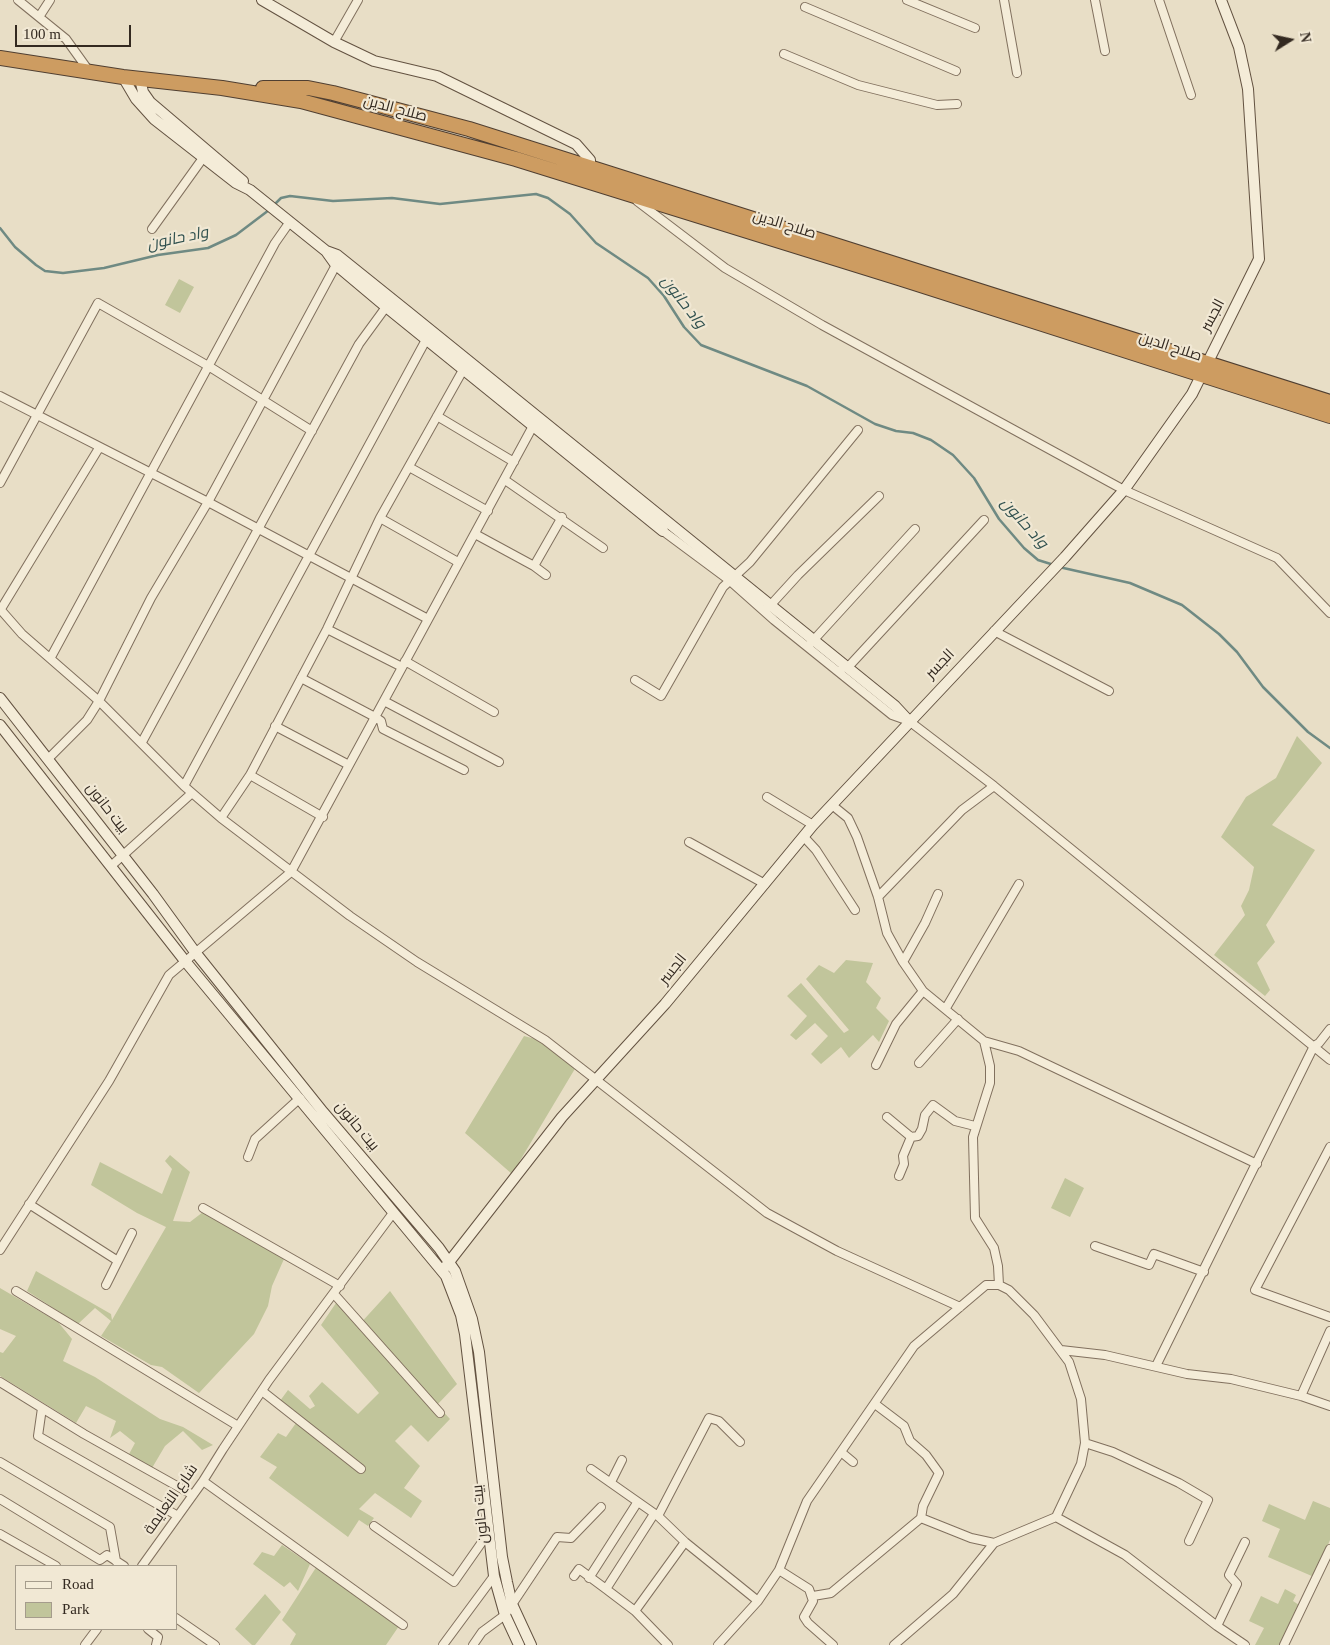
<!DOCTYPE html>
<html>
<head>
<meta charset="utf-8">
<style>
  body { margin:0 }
  #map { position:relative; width:1330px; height:1645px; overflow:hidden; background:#e8dec6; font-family:Georgia,serif }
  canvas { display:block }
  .legend { position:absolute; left:15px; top:1565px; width:162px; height:65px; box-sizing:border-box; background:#f1e8d4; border:1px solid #a59c8c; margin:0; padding:6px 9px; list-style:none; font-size:15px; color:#332920 }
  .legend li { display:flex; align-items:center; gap:10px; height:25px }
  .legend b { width:25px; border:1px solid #a59c8c }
  .north { position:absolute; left:1265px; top:15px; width:50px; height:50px; -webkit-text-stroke:4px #f1e8d4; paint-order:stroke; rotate:80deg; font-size:14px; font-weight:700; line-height:20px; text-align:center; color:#332920 }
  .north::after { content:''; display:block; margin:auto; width:18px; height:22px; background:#332920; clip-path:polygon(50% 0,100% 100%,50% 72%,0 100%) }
  .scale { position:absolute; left:15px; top:25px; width:116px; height:22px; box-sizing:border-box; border:2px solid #332920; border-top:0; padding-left:6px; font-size:15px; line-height:18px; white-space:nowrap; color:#332920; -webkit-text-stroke:4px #f1e8d4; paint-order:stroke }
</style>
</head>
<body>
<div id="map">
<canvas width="1330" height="1645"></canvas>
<ul class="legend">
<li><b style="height:6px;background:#f4ecd8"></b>Road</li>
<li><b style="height:14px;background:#c1c59b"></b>Park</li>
</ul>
<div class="north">N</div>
<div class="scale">100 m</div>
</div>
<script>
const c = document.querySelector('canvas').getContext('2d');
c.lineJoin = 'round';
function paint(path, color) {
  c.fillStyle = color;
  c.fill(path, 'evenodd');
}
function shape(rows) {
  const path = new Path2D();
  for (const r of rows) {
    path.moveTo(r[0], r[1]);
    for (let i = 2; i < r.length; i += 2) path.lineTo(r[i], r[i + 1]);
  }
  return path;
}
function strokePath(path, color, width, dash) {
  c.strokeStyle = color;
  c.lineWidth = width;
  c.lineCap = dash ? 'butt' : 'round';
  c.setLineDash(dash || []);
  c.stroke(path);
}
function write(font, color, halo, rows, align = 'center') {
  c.font = font + ' Georgia,Cairo,serif';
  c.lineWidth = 4.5;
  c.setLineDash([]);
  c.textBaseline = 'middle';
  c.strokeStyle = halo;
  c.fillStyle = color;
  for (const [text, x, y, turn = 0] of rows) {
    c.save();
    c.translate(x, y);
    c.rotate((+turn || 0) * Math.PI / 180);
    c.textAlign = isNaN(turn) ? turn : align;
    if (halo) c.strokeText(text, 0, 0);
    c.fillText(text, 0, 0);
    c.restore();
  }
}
paint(shape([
  [179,279,194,287,180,313,165,305],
  [1297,736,1322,763,1272,825,1315,850,1266,925,1275,942,1257,963,1270,990,1265,996,1214,955,1245,915,1241,906,1249,890,1254,867,1221,837,1246,797,1276,778],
  [846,960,873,963,866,982,881,998,876,1008,889,1021,879,1042,873,1035,849,1058,841,1047,821,1064,811,1054,828,1036,815,1023,796,1040,790,1035,807,1016,787,996,801,983,844,1033,849,1030,806,979,819,965,834,973],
  [524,1036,539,1040,576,1067,512,1174,465,1133],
  [170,1155,190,1172,173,1221,190,1222,203,1212,284,1259,272,1286,268,1306,254,1334,199,1393,162,1367,151,1365,101,1336,111,1321,95,1308,78,1324,27,1291,36,1271,111,1314,112,1320,166,1227,137,1213,91,1185,100,1162,162,1194,172,1169,165,1161],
  [1065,1178,1084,1188,1070,1217,1051,1208],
  [0,1288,58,1322,72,1339,63,1361,95,1377,160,1419,183,1427,213,1445,202,1450,183,1431,165,1446,152,1468,128,1456,135,1443,120,1431,110,1438,116,1421,86,1406,76,1423,0,1376,0,1352,3,1353,16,1336,0,1329],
  [390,1291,457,1384,437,1405,450,1419,428,1442,411,1425,395,1441,420,1466,404,1488,422,1501,411,1518,375,1493,359,1509,374,1518,368,1526,359,1520,348,1537,269,1478,277,1467,260,1457,278,1433,286,1437,296,1423,277,1405,288,1390,310,1409,315,1406,309,1396,322,1382,358,1414,379,1393,321,1325,336,1303,358,1326],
  [1313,1501,1330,1508,1330,1540,1314,1577,1268,1557,1280,1529,1262,1521,1269,1504,1305,1520],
  [282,1545,310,1564,298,1591,290,1582,284,1587,253,1564,262,1552,274,1556],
  [317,1566,399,1626,386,1645,290,1645,296,1634,282,1620],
  [1285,1589,1296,1595,1293,1601,1299,1605,1280,1645,1255,1645,1264,1628,1249,1621,1261,1596,1278,1604],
  [265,1594,281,1612,255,1645,252,1645,235,1629]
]), '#c1c59b');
strokePath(shape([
  [273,206,281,198,290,196,333,201,392,198,440,204,536,194,548,198,570,214,596,243,648,278,664,296,684,327,701,345,807,386,875,424,896,431,913,433,931,440,953,455,974,478,999,519,1024,548,1038,560,1054,565],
  [0,228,15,247,36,265,45,271,63,273,104,268,158,255,208,248,236,235,269,210],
  [1059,567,1130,583,1182,605,1219,634,1237,652,1263,687,1308,732,1330,748]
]), '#6f8a83', 2.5);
const street = shape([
  [18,0,66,39,89,71],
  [907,0,975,28],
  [1004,0,1017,73],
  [1095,0,1105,51],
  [1159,0,1191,95],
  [805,7,956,71],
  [39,17,50,0],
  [334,42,358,0],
  [784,54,858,85,937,105,957,104],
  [637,201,725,268,822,325,1124,490,1277,558,1330,613],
  [152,229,203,158],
  [0,396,208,502,428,619],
  [437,416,514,462],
  [409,467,488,511],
  [505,480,603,548],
  [0,483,98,303,210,367,312,431],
  [380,518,458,562],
  [663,531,729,580,774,620,892,715,909,721,994,786,1330,1060],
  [475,534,534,566,562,517],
  [534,566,546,575],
  [0,609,22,634,99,701,184,786,221,818,350,916,417,962,545,1040,767,1213,837,1251,960,1307],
  [1,609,99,448],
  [767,609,798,575,879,496],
  [327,629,402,667],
  [994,631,1109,691],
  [810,644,915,529],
  [51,657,275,243,289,223],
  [405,661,494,712],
  [843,668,850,665,984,520],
  [301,678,375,717,381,721,383,729,464,770],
  [635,680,661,696,723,587,750,562,858,430],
  [384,701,499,762],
  [275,726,349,765],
  [142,742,359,344,386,307],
  [48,759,87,720,99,701,151,598,208,502,336,265],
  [250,775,323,817],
  [184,786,427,338],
  [767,797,813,825],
  [832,805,848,818,857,837,878,897,887,933,903,962],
  [221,818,250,775,327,629,380,518,463,370],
  [804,837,816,850,855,910],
  [689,842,765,884],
  [111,866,192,793],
  [878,897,962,810,994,786],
  [946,1008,1019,884],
  [984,1041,1019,1051,1257,1164],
  [919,1063,958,1019],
  [876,1065,896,1024,923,991],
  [887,1117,911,1137,918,1136,922,1129,925,1115,933,1105,955,1121,975,1126],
  [1330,1147,1255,1290,1330,1317],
  [248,1157,255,1139,300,1098],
  [899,1176,904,1164,903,1156,911,1137],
  [29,1204,118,1261,132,1233],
  [203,1208,340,1286],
  [1095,1246,1149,1265,1154,1254,1204,1272],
  [0,1250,109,1081,169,975,291,872,533,426],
  [106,1285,118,1261],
  [16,1291,238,1426],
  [334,1294,440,1413],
  [1061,1350,1105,1355,1187,1374,1231,1379,1301,1396,1330,1406],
  [1156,1366,1314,1046,1319,1043,1330,1029],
  [0,1382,84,1434,193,1495],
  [262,1391,361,1469],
  [1301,1396,1330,1331],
  [875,1404,904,1426,910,1441,926,1455,939,1473,923,1506,921,1518],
  [42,1408,38,1436,178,1516],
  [1085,1443,1113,1452,1179,1483,1208,1500,1189,1541],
  [841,1452,853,1462],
  [0,1462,110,1527,116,1561],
  [591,1469,658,1516,685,1542,758,1601],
  [203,1481,403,1625],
  [611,1482,622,1460],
  [0,1499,100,1560,107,1555,124,1566],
  [658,1516,709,1418,719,1421,740,1442],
  [1056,1517,1125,1555,1217,1626,1245,1645],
  [374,1526,454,1582,489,1532],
  [0,1534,56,1566],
  [142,1566,203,1481,223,1449,269,1380,393,1213],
  [779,1570,809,1589,813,1601,804,1617,808,1623,833,1645],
  [574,1576,579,1569,606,1589,635,1611,668,1645],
  [589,1578,637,1503],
  [606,1589,654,1514],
  [813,1596,831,1593,921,1518,971,1538,994,1543],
  [635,1611,685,1542],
  [176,1618,215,1645],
  [1217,1626,1237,1584,1229,1575,1245,1542],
  [148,1629,158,1637,156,1645],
  [85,1645,97,1629],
  [443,1645,494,1576],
  [473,1645,482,1632,505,1615,557,1537,571,1538,601,1507],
  [718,1645,758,1601,779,1570,807,1501,914,1346,986,1285,999,1285],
  [894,1645,953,1594,994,1543,1056,1517,1081,1464,1085,1443,1081,1399,1069,1362,1034,1315,1009,1290,999,1285,998,1266,994,1248,975,1218,973,1137,990,1083,990,1066,984,1041,923,991,903,962,925,923,938,894],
  [1284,1645,1330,1549]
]);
const secondary = shape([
  [262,0,334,42,374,61,437,76,576,144,590,160,590,167],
  [123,77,136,99,154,119,236,183,250,190,326,251,337,255,408,312,895,706,909,721],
  [140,79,143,92,150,102,243,181],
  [326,251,336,265,386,307,663,531],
  [0,698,153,894,195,952,323,1112,439,1248,455,1271,472,1319,479,1352,502,1557,507,1582,512,1604,531,1645],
  [0,725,185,961,446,1276,461,1315,465,1334,494,1576,505,1615,519,1645],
  [442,1271,562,1117,665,1004,813,825,1065,557,1124,490,1192,394,1259,259,1248,89,1239,47,1221,0]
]);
const highway = shape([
  [0,58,123,77,222,88,301,101,516,159,902,279,1330,416],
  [263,88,308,88,333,93,469,129,1330,402]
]);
strokePath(street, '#81705e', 10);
strokePath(secondary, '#635241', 12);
strokePath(highway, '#503f31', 16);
strokePath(street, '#f4ecd8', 8);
strokePath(secondary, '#f4ecd8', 10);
strokePath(highway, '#cd9c61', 14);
write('15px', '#332920', '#f1e8d4', [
  ["صلاح الدين",395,110,15],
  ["صلاح الدين",784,226,17],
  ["الجسر",1214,316,-62],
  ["صلاح الدين",1170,348,18],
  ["الجسر",941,665,-46],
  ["بيت حانون",106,809,52],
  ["الجسر",674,970,-51],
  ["بيت حانون",356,1127,50],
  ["شارع النعايمة",172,1500,-55],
  ["بيت حانون",482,1514,-96]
]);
write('italic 16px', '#31514f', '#f1e8d4', [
  ["واد حانون",178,240,-12],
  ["واد حانون",682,303,52],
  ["واد حانون",1023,524,48]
]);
</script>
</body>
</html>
